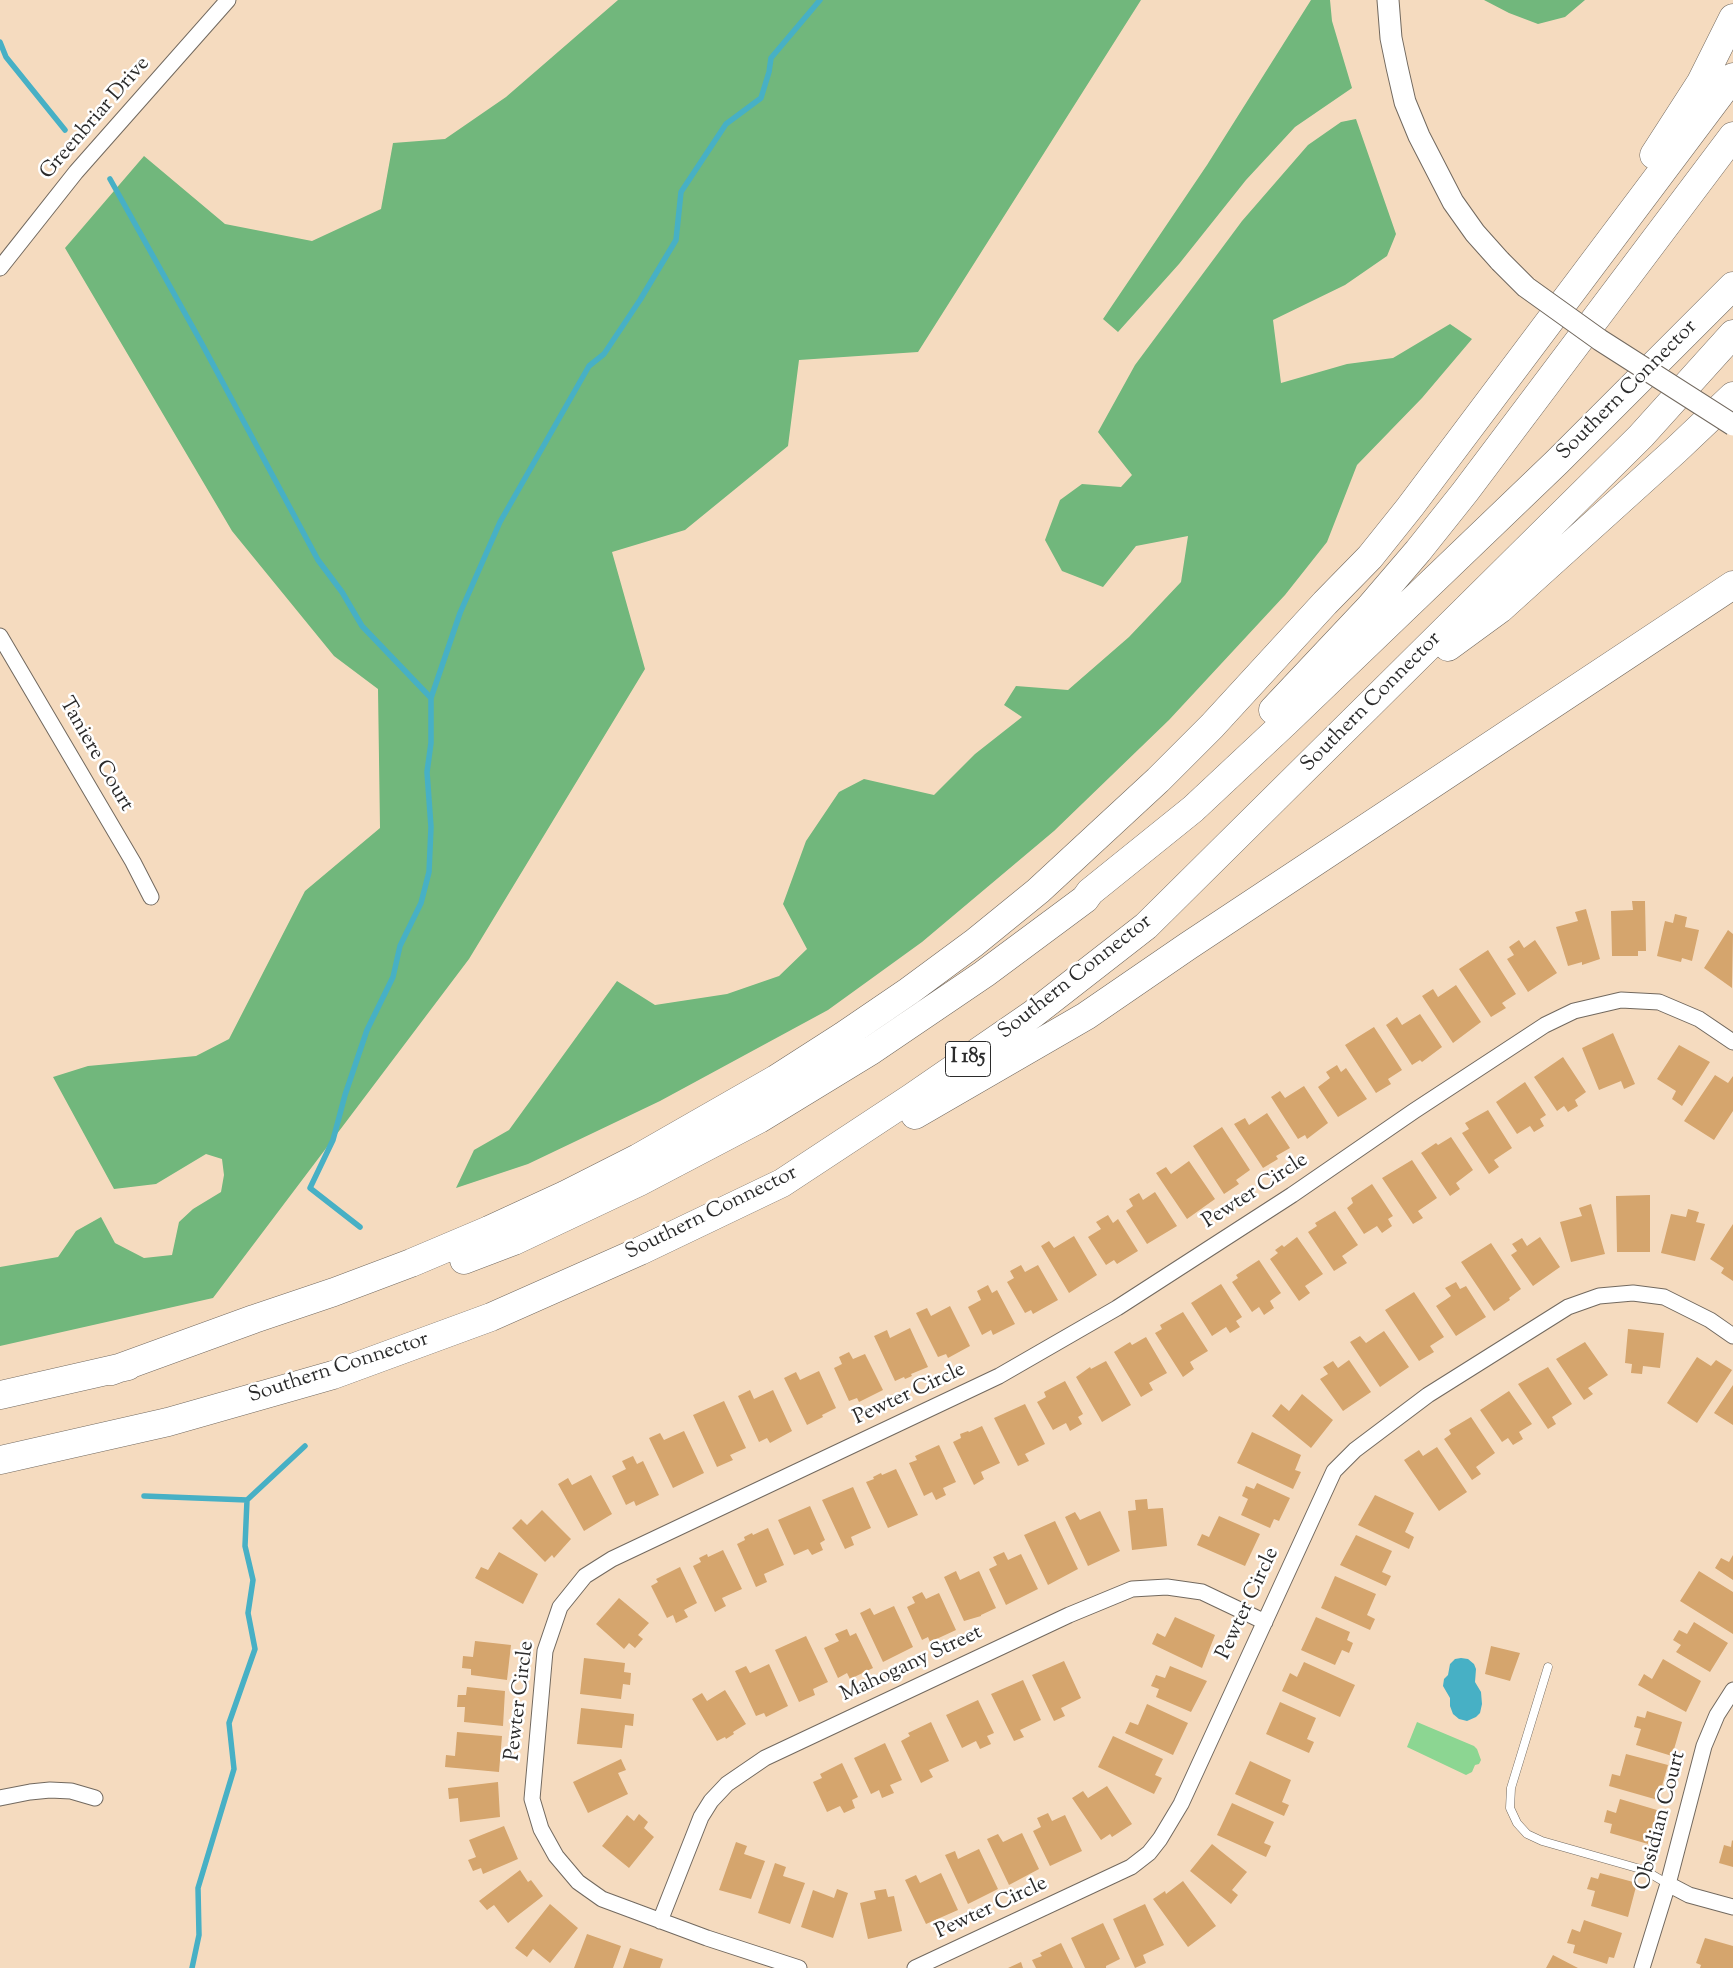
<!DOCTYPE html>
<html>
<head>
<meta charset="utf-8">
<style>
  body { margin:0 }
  canvas { display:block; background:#f5dbbf }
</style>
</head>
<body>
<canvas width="1733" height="1968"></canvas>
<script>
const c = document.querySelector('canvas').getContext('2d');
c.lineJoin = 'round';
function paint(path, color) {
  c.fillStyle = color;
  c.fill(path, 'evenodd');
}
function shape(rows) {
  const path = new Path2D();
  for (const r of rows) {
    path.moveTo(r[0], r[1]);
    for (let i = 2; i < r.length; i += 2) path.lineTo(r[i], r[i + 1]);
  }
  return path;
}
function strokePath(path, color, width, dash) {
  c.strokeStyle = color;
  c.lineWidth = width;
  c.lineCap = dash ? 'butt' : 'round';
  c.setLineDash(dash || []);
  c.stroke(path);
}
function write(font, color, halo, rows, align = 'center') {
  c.font = font + ' "Sorts Mill Goudy",serif';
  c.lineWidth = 5;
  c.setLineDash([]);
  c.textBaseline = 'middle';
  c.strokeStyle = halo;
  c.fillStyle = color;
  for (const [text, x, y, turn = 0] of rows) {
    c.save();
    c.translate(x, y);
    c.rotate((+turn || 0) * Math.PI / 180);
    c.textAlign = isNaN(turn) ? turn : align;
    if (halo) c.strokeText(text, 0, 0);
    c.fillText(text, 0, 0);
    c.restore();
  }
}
paint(shape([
  [1417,1722,1474,1746,1477,1749,1481,1760,1479,1764,1475,1765,1472,1772,1466,1775,1407,1747]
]), '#8cd692');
paint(shape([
  [618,0,1141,0,918,352,799,360,788,446,685,530,612,552,645,669,469,959,213,1298,0,1346,0,1267,58,1257,76,1231,101,1217,115,1243,144,1258,172,1255,179,1222,193,1209,221,1192,224,1175,222,1159,206,1154,156,1184,114,1189,53,1077,88,1066,196,1056,229,1039,305,891,380,828,378,689,334,656,232,531,65,248,144,156,225,224,312,241,381,209,393,143,445,139,506,97],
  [1311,0,1330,0,1332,21,1352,88,1295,127,1246,180,1179,264,1118,332,1103,319,1207,165],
  [1484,0,1585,0,1565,17,1538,24,1509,13],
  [1356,119,1396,234,1387,256,1345,285,1273,320,1281,383,1347,364,1393,358,1450,324,1472,339,1422,398,1357,465,1327,542,1285,595,1169,720,1054,831,922,942,828,1010,660,1101,528,1164,456,1188,474,1150,509,1130,617,981,655,1005,727,994,779,976,807,949,783,904,806,841,839,792,864,779,934,795,975,754,1022,717,1004,705,1016,686,1068,690,1129,637,1181,582,1188,536,1136,546,1103,587,1062,571,1045,540,1060,500,1082,484,1121,487,1132,475,1098,432,1135,365,1242,221,1308,145,1341,122]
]), '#71b77c');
paint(shape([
  [1461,1658,1468,1659,1474,1664,1476,1669,1475,1682,1481,1692,1482,1704,1480,1713,1476,1717,1467,1721,1459,1719,1453,1714,1450,1706,1450,1698,1443,1686,1444,1679,1448,1675,1450,1664,1455,1659]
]), '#47b0c5');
strokePath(shape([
  [0,42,6,57,65,130],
  [110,179,201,342,318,560,342,592,362,626,431,698],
  [360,1227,310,1188,333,1140,345,1095,367,1030,393,977,400,946,421,903,429,872,431,827,427,772,431,743,431,698,460,613,500,522,589,366,604,354,640,300,676,240,681,192,726,124,761,98,769,72,771,58,820,0],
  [144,1496,247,1500],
  [192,1968,199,1935,198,1888,234,1769,229,1723,255,1649,248,1613,253,1580,245,1546,247,1500,305,1446]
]), '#47b0c5', 5.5);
paint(shape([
  [1632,901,1645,901,1646,951,1638,951,1638,956,1612,956,1611,911,1633,910],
  [1586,909,1600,959,1582,965,1582,962,1568,966,1556,927,1578,921,1575,912],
  [1675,914,1687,917,1685,927,1699,930,1692,961,1682,958,1681,962,1657,956,1665,921,1673,923],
  [1728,930,1733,934,1732,988,1704,968],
  [1519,940,1524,948,1535,940,1557,973,1528,992,1507,959,1514,955,1509,947],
  [1488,950,1516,994,1502,1003,1506,1008,1491,1017,1459,969],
  [1456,985,1481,1022,1453,1043,1422,996,1433,989,1438,997],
  [1420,1014,1442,1047,1422,1062,1420,1060,1412,1065,1386,1025,1397,1017,1402,1025],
  [1374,1027,1402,1070,1388,1079,1391,1084,1376,1093,1345,1045],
  [1613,1033,1635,1084,1624,1089,1621,1081,1599,1090,1582,1048],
  [1679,1045,1710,1062,1682,1106,1672,1099,1676,1091,1657,1079],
  [1563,1057,1586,1092,1575,1100,1578,1106,1568,1112,1564,1106,1557,1111,1534,1077],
  [1337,1065,1341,1072,1346,1068,1367,1099,1338,1117,1318,1087,1330,1078,1326,1072],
  [1715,1075,1728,1083,1733,1076,1733,1111,1714,1140,1684,1121],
  [1525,1082,1546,1115,1540,1119,1544,1126,1534,1132,1530,1126,1517,1134,1496,1102],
  [1304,1086,1328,1123,1307,1139,1305,1135,1298,1139,1271,1097,1280,1091,1285,1098],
  [1488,1110,1512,1148,1494,1160,1499,1167,1489,1174,1462,1133,1469,1129,1465,1123],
  [1267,1113,1290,1148,1276,1156,1278,1159,1263,1168,1234,1124,1245,1118,1249,1125],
  [1222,1127,1250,1170,1236,1180,1239,1184,1224,1194,1193,1146],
  [1451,1137,1473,1170,1456,1183,1460,1189,1450,1196,1421,1153,1436,1143,1438,1145],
  [1412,1160,1437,1198,1418,1211,1423,1218,1413,1224,1382,1178],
  [1189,1161,1215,1199,1187,1219,1156,1173,1166,1167,1171,1174],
  [1372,1184,1393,1216,1388,1219,1392,1226,1382,1233,1377,1226,1364,1234,1347,1208,1353,1203,1351,1198],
  [1155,1192,1177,1226,1147,1244,1126,1211,1133,1206,1129,1199,1139,1193,1143,1200],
  [1650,1195,1650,1252,1617,1252,1616,1196],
  [1591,1204,1605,1254,1571,1262,1560,1222,1582,1216,1579,1208],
  [1688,1209,1699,1212,1696,1222,1705,1224,1695,1261,1661,1253,1671,1214,1686,1217],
  [1335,1211,1358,1245,1342,1256,1347,1263,1334,1271,1308,1232,1317,1226,1315,1223],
  [1108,1215,1113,1223,1118,1219,1138,1251,1117,1264,1114,1260,1106,1265,1088,1237,1101,1229,1096,1222],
  [1733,1224,1733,1281,1721,1273,1724,1268,1710,1259],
  [1074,1236,1097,1275,1069,1293,1041,1246,1049,1241,1054,1248],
  [1297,1237,1323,1274,1305,1286,1310,1293,1299,1301,1270,1259,1278,1253,1275,1250,1282,1245,1284,1247],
  [1540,1237,1560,1267,1533,1286,1511,1255,1517,1251,1512,1244,1522,1238,1527,1246],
  [1491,1243,1521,1289,1509,1298,1510,1300,1494,1311,1461,1262],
  [1259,1260,1281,1293,1270,1301,1274,1308,1264,1315,1259,1307,1252,1312,1232,1282,1238,1278,1236,1275],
  [1021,1265,1025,1272,1038,1265,1058,1300,1033,1314,1031,1310,1025,1313,1007,1282,1014,1278,1010,1271],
  [1456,1282,1460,1289,1466,1286,1486,1317,1456,1336,1436,1306,1451,1296,1445,1288],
  [1221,1284,1242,1317,1236,1321,1240,1327,1230,1333,1226,1327,1212,1336,1191,1303],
  [988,1285,992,1293,997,1290,1015,1324,993,1335,991,1330,982,1335,968,1307,981,1300,977,1291],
  [1414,1292,1444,1337,1430,1346,1434,1352,1419,1361,1385,1310],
  [950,1306,970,1346,948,1358,946,1354,938,1357,916,1313,927,1308,931,1316],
  [1183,1312,1208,1351,1190,1362,1194,1369,1183,1377,1155,1333,1162,1329,1160,1325],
  [910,1328,928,1367,911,1374,912,1376,905,1379,904,1377,895,1381,874,1336,887,1330,890,1338],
  [1628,1329,1664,1333,1660,1368,1643,1366,1642,1374,1631,1373,1632,1364,1625,1363],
  [1384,1331,1409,1367,1380,1387,1350,1342,1360,1336,1366,1343],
  [1146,1337,1167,1373,1149,1383,1153,1390,1141,1397,1114,1352,1130,1342,1132,1345],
  [1585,1342,1608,1375,1588,1388,1593,1394,1584,1400,1556,1359],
  [849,1352,853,1359,865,1354,883,1390,859,1402,857,1398,849,1401,834,1368,842,1364,839,1357],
  [1697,1357,1711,1366,1716,1360,1732,1370,1697,1423,1667,1403],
  [1349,1360,1371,1392,1343,1411,1320,1379,1328,1374,1323,1367,1333,1361,1338,1368],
  [1106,1361,1131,1405,1102,1422,1076,1377,1090,1367,1091,1369],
  [1548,1367,1572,1404,1552,1417,1556,1424,1548,1429,1518,1384],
  [819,1371,836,1408,822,1415,823,1417,807,1425,784,1378,796,1372,800,1380],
  [1065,1381,1083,1414,1078,1417,1082,1424,1070,1431,1066,1423,1053,1430,1037,1402,1046,1397,1044,1392],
  [1733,1385,1733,1425,1714,1413],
  [750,1390,754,1399,773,1390,792,1431,770,1443,767,1438,759,1442,738,1396],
  [1509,1391,1532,1424,1519,1432,1523,1439,1513,1445,1508,1438,1502,1442,1480,1410],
  [1302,1394,1333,1420,1311,1448,1272,1416,1281,1404,1289,1411],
  [724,1401,746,1448,730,1455,733,1460,717,1467,693,1415],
  [1025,1404,1045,1444,1025,1454,1029,1461,1018,1466,994,1418],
  [1471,1417,1495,1453,1476,1467,1481,1474,1472,1480,1444,1439,1451,1434,1449,1430],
  [982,1426,1000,1463,981,1472,984,1479,974,1485,953,1442,961,1438,960,1434,968,1431,969,1432],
  [684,1431,704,1473,673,1488,649,1438,660,1433,664,1440],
  [1252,1432,1301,1455,1295,1470,1301,1472,1293,1489,1237,1463],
  [939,1445,956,1482,943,1488,946,1495,936,1500,932,1492,924,1496,909,1463,917,1460,915,1456],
  [1437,1447,1467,1492,1439,1511,1404,1460,1419,1450,1423,1456],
  [633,1456,637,1464,643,1461,659,1495,636,1506,634,1501,626,1505,612,1476,626,1469,622,1461],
  [896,1469,918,1515,888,1528,866,1482,874,1479,873,1477,881,1473,882,1475],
  [591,1475,612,1514,584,1531,558,1484,568,1478,572,1485],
  [1257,1483,1290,1498,1279,1521,1274,1519,1270,1528,1241,1515,1248,1499,1242,1496,1246,1486,1254,1489],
  [853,1487,871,1528,851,1537,854,1545,845,1549,822,1500],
  [1375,1495,1414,1513,1405,1532,1414,1537,1409,1549,1358,1525],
  [1147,1499,1148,1509,1163,1508,1167,1546,1132,1550,1128,1511,1136,1510,1135,1500],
  [810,1506,825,1540,820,1543,823,1550,812,1555,808,1549,794,1555,778,1520],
  [542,1510,571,1539,554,1558,552,1555,545,1562,512,1528,521,1519,527,1525],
  [1100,1511,1120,1551,1088,1566,1065,1517,1075,1512,1080,1520],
  [1219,1516,1260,1534,1245,1566,1197,1545,1202,1534,1209,1537],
  [1055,1521,1078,1569,1048,1585,1024,1535],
  [768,1528,784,1565,764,1574,767,1582,756,1587,737,1544,745,1540,744,1537,752,1533,753,1535],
  [1356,1535,1392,1551,1382,1572,1391,1576,1386,1586,1340,1565],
  [723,1550,742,1589,722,1598,726,1606,715,1612,693,1566,701,1562,699,1558,707,1554,708,1557],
  [499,1552,538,1574,523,1604,475,1578,481,1567,488,1570],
  [1004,1552,1008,1560,1021,1554,1038,1589,1006,1605,989,1569,997,1565,993,1557],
  [1733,1555,1733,1580,1715,1568,1721,1558,1729,1562],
  [680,1567,697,1603,684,1610,688,1617,676,1623,673,1615,667,1618,651,1586,658,1582,656,1579],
  [956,1571,960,1580,979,1571,996,1608,981,1615,981,1616,964,1621,944,1577],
  [1699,1571,1733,1592,1733,1634,1680,1601],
  [1335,1576,1376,1594,1367,1615,1375,1619,1370,1630,1321,1608],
  [922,1592,926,1599,939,1593,956,1630,930,1642,928,1637,922,1640,907,1607,915,1603,912,1597],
  [619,1598,649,1623,638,1635,643,1639,635,1648,629,1643,624,1649,596,1624],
  [894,1606,913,1647,883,1662,860,1613,870,1608,874,1615],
  [1175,1617,1215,1635,1202,1668,1152,1644,1157,1633,1165,1637],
  [1316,1617,1350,1632,1347,1640,1353,1643,1349,1653,1342,1650,1335,1665,1301,1650],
  [1694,1622,1728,1643,1710,1672,1676,1652,1681,1645,1673,1640,1679,1630,1687,1634],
  [847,1629,850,1636,856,1633,873,1668,850,1679,847,1673,838,1678,824,1648,839,1641,835,1634],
  [806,1636,828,1682,813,1689,815,1695,799,1702,775,1650],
  [475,1641,511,1645,507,1680,471,1675,471,1669,462,1668,463,1656,473,1657],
  [1491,1646,1520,1653,1510,1681,1485,1674],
  [584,1658,625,1663,624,1672,631,1673,630,1685,623,1684,621,1699,580,1694],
  [1663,1659,1701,1681,1686,1712,1638,1685,1644,1674,1652,1679],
  [1064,1661,1081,1698,1061,1708,1065,1716,1054,1721,1032,1675],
  [1304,1662,1355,1685,1340,1717,1282,1691,1290,1673,1297,1677],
  [769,1664,788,1706,766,1717,764,1713,756,1716,735,1671,746,1666,750,1673],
  [1170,1666,1207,1681,1191,1712,1156,1697,1159,1689,1151,1686,1156,1675,1165,1678],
  [1023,1680,1041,1720,1020,1730,1024,1737,1014,1741,991,1694],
  [467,1687,505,1691,503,1726,464,1722,465,1707,457,1707,458,1695,466,1695],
  [725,1690,746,1724,733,1732,734,1734,726,1739,725,1737,717,1741,692,1699,702,1693,707,1701],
  [978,1700,994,1733,987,1736,991,1744,980,1749,976,1741,962,1748,946,1715],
  [1280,1702,1316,1718,1307,1739,1314,1742,1309,1753,1266,1734],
  [1147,1704,1188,1723,1173,1755,1125,1733,1130,1722,1138,1725],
  [581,1708,634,1714,633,1726,625,1725,622,1748,577,1744],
  [1647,1711,1682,1722,1672,1756,1636,1745,1641,1729,1634,1727,1637,1716,1645,1718],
  [931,1722,949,1761,929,1770,933,1777,921,1783,901,1741,910,1736,908,1733],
  [457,1732,502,1736,499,1772,445,1767,446,1755,455,1756],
  [1113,1736,1163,1759,1155,1775,1162,1778,1154,1794,1098,1767],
  [885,1743,902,1780,890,1785,894,1793,882,1798,879,1790,871,1794,854,1758],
  [1626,1754,1668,1765,1658,1800,1609,1786,1612,1774,1620,1776],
  [621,1759,626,1770,618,1773,628,1794,588,1813,573,1782],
  [1250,1761,1291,1780,1282,1802,1289,1805,1284,1816,1235,1794],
  [842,1763,858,1797,852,1800,855,1808,844,1813,840,1806,827,1812,813,1782,822,1778,820,1774],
  [498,1782,500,1817,460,1822,458,1798,449,1799,448,1788],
  [1107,1786,1132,1824,1112,1837,1110,1834,1101,1840,1072,1798,1083,1791,1088,1798],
  [1620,1799,1657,1810,1648,1844,1610,1833,1612,1824,1604,1822,1607,1810,1616,1813],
  [1232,1803,1274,1822,1264,1843,1271,1846,1266,1857,1217,1835],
  [1048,1813,1052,1821,1065,1815,1082,1851,1050,1866,1033,1831,1041,1827,1037,1818],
  [639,1814,648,1822,644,1828,654,1837,629,1868,602,1846,627,1815,634,1821],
  [504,1826,518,1859,483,1874,481,1868,473,1871,468,1860,476,1857,469,1840],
  [1022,1833,1039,1869,1009,1885,987,1839,998,1834,1003,1842],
  [1732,1840,1733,1841,1733,1867,1719,1863,1724,1845,1731,1847],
  [736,1842,747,1846,744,1854,765,1861,751,1899,719,1890],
  [1212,1844,1247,1872,1232,1890,1238,1895,1231,1904,1190,1871],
  [979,1849,998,1889,968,1904,945,1855,955,1851,958,1859],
  [775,1863,786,1867,783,1876,805,1883,790,1924,758,1913],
  [520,1870,528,1882,531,1880,543,1896,508,1923,494,1905,487,1910,479,1901],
  [941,1873,958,1910,926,1924,905,1880,916,1875,920,1883],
  [1600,1873,1637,1883,1628,1917,1591,1906,1595,1891,1587,1889,1591,1877,1598,1879],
  [1183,1881,1216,1926,1188,1947,1153,1899,1165,1891,1166,1894],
  [837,1889,848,1893,833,1938,801,1927,813,1890,834,1898],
  [886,1889,888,1897,894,1896,902,1931,868,1939,860,1903,876,1899,874,1891],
  [550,1904,578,1928,550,1963,533,1949,527,1957,515,1948],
  [1145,1904,1164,1945,1143,1955,1146,1963,1135,1968,1113,1919],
  [1584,1920,1622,1933,1614,1958,1609,1957,1607,1964,1573,1953,1575,1945,1567,1943,1572,1929,1580,1932],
  [1103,1923,1120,1959,1106,1966,1106,1968,1085,1968,1071,1938],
  [587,1934,621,1946,613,1968,574,1968],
  [1705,1938,1733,1946,1733,1968,1700,1968,1701,1965,1696,1963],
  [1061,1943,1073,1968,1036,1968,1032,1960,1042,1956,1040,1953],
  [630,1948,663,1959,660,1968,623,1968],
  [1553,1955,1578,1968,1546,1968],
  [1021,1962,1023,1968,1008,1968]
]), '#d5a56d');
const lane = shape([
  [1548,1667,1511,1788,1510,1808,1517,1823,1527,1834,1542,1841,1644,1870,1668,1884]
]);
const street = shape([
  [0,268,76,172,228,0],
  [0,636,133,862,151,897],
  [0,1798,30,1792,50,1790,71,1791,95,1798],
  [1668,1884,1689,1895,1733,1907],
  [660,1921,701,1817,711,1801,727,1784,765,1758,1069,1615,1132,1589,1167,1587,1202,1592,1265,1622],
  [799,1968,707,1938,602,1899,578,1882,556,1856,541,1829,532,1799,545,1651,560,1607,585,1576,612,1559,999,1376,1117,1308,1292,1195,1414,1111,1545,1025,1574,1011,1621,1000,1659,1002,1699,1019,1733,1042],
  [915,1968,1131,1867,1149,1853,1160,1839,1181,1804,1334,1471,1355,1450,1428,1395,1568,1307,1599,1296,1633,1293,1664,1297,1710,1320,1733,1336],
  [1642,1968,1668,1884,1704,1746,1717,1715,1733,1690]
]);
const secondary = shape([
  [1388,0,1391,38,1397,67,1405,102,1419,136,1453,202,1475,233,1500,261]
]);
const highway = shape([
  [1654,155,1701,82,1733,18],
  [1448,647,1500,609,1676,450,1733,396],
  [1273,710,1370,607,1418,551,1465,492,1733,136],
  [915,1115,1086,1016,1188,946,1733,585],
  [464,1260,514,1241,639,1182,759,1119,872,1050,984,974,1085,899,1090,892,1193,809,1286,722,1557,462,1733,286],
  [111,1371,254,1319,334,1292,411,1263,489,1230,565,1195,638,1158,776,1079,843,1036,909,991,974,943,1038,891,1158,780,1212,726,1325,603,1370,557,1410,507,1733,77],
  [0,1395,128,1366],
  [0,1460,168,1422,333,1375,491,1317,640,1251,782,1183,911,1098,1033,1014,1146,926,1641,436,1733,334]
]);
strokePath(lane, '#72695f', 9);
strokePath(street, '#72695f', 17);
strokePath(secondary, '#72695f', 23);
strokePath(highway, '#72695f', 29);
strokePath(lane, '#fff', 8);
strokePath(street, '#fff', 15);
strokePath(secondary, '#fff', 21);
strokePath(highway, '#fff', 28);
const secondaryBridge = shape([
  [1500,261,1526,287,1600,340,1733,425]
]);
strokePath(secondaryBridge, '#72695f', 23, []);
strokePath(secondaryBridge, '#fff', 21);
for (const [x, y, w] of [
  [968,1059,45]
]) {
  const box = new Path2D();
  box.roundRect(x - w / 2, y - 17.5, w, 35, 4);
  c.fillStyle = '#fff';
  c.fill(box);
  strokePath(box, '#2b2b2b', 1);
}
write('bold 20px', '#2b2b2b', null, [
  ["I 185",968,1059]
]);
write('21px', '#2b2b2b', '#fff', [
  ["Greenbriar Drive",96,119,-49],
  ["Southern Connector",1628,391,-45],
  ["Southern Connector",1372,703,-45],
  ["Taniere Court",95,755,60],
  ["Southern Connector",1076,978,-38],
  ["Pewter Circle",1256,1192,-33],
  ["Southern Connector",712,1214,-26],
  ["Southern Connector",339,1369,-18],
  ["Pewter Circle",910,1395,-25],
  ["Pewter Circle",1249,1604,-65],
  ["Mahogany Street",912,1665,-25],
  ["Pewter Circle",521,1701,-83],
  ["Obsidian Court",1662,1821,-75],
  ["Pewter Circle",992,1909,-25]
]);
</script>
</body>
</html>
